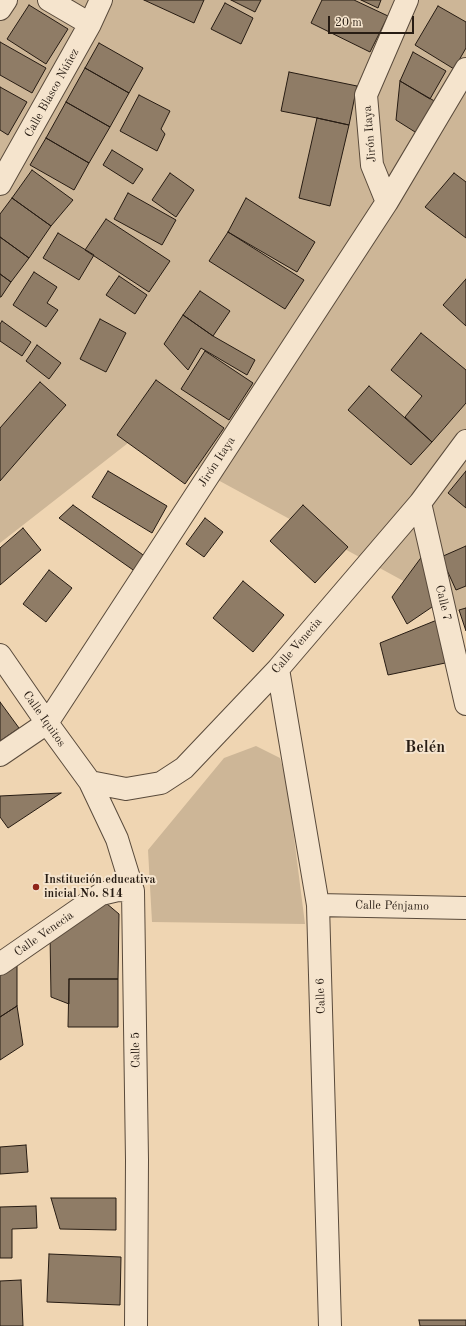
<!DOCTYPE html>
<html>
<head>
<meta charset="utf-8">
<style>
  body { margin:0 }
  #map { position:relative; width:466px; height:1326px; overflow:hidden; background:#efd5b2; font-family:"Old Standard TT",serif }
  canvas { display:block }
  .scale { position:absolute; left:328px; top:16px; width:86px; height:18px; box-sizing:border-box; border:2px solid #271c13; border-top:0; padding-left:5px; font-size:12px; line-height:14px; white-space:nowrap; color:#271c13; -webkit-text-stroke:3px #f5e4cd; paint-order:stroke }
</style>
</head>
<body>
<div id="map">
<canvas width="466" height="1326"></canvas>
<div class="scale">20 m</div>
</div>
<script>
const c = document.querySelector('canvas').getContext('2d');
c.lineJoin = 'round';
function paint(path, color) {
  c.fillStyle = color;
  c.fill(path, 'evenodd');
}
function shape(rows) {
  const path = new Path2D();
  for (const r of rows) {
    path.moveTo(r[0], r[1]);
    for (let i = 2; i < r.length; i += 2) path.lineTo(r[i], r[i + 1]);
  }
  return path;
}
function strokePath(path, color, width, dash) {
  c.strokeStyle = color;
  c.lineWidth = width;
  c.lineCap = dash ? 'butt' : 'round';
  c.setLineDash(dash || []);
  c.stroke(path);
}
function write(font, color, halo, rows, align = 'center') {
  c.font = font + ' "Old Standard TT",serif';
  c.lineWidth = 4;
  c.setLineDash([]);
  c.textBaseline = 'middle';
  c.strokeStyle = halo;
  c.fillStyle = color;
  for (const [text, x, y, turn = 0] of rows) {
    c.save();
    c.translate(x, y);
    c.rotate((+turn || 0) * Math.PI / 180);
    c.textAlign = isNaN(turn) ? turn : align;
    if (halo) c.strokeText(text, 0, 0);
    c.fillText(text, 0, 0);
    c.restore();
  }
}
paint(shape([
  [0,0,466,0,466,615,137,436,0,543],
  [256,746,280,758,287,782,305,924,152,922,148,850,224,758]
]), '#cdb697');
const building = shape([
  [144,0,204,0,194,23,144,0],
  [231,0,261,0,255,12,231,0],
  [322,0,354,0,388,16,370,52,311,23,322,0],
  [361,0,381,0,378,8,361,0],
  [225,3,253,18,241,44,211,29,225,3],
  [29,5,68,29,46,64,7,39,29,5],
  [438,6,466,22,466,48,454,69,415,45,438,6],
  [0,42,46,68,32,93,0,75,0,42],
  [99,43,143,68,129,93,85,68,99,43],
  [413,52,446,71,430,99,400,81,413,52],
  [85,68,129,93,110,127,66,102,85,68],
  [289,72,357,86,349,125,317,118,281,111,289,72],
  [400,81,443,106,423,137,396,120,400,81],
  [0,87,27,102,8,135,0,130,0,87],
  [139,95,170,111,161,129,165,134,157,151,120,131,139,95],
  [66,102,110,127,89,163,46,138,66,102],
  [317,118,349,125,330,206,299,198,317,118],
  [46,138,89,163,74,190,30,165,46,138],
  [112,150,143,169,133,184,103,165,112,150],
  [32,170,73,200,51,226,12,198,32,170],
  [170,173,194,190,176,217,152,200,170,173],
  [454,173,466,182,466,238,425,207,454,173],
  [128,193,176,220,162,245,114,219,128,193],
  [12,198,51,226,29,258,0,237,0,214,12,198],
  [246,198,315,242,297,272,228,232,246,198],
  [106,219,170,261,149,292,85,250,106,219],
  [228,232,304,280,285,309,209,261,228,232],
  [58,233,94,255,79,280,43,258,58,233],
  [0,237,29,258,11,282,0,274,0,237],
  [34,272,57,287,47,303,58,310,46,327,13,305,34,272],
  [0,274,11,282,1,297,0,297,0,274],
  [119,276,147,295,135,314,106,295,119,276],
  [466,279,466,326,443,305,466,279],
  [200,291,230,311,213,336,183,315,200,291],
  [183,315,213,336,255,360,247,375,201,348,188,370,164,344,183,315],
  [100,319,126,333,106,372,80,359,100,319],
  [2,321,31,342,22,356,0,341,0,324,2,321],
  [421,333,466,370,466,403,432,442,405,417,422,396,391,370,421,333],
  [37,345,61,363,49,379,26,361,37,345],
  [205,351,253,383,229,420,181,389,205,351],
  [156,380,224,428,185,484,117,435,156,380],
  [40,382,66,405,0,481,0,428,40,382],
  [369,386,432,442,411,465,348,410,369,386],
  [108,471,167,506,152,533,92,497,108,471],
  [466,471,466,508,448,493,466,471],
  [73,505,146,557,136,572,59,518,73,505],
  [303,505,348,547,315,583,270,541,303,505],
  [205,518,223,532,204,557,186,544,205,518],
  [23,528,41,550,0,585,0,548,23,528],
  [466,546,466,586,456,590,441,557,466,546],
  [423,555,435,605,407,624,392,597,423,555],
  [49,570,72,588,46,622,23,604,49,570],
  [243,581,284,615,253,652,213,618,243,581],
  [466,608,466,631,459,610,466,608],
  [437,620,450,662,388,675,380,643,437,620],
  [0,702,19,728,0,741,0,702],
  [61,793,8,828,0,817,0,796,61,793],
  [100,898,119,914,118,979,69,979,69,1004,51,997,50,934,100,898],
  [17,961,17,1006,0,1017,0,973,17,961],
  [69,979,118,979,118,1027,68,1027,69,979],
  [17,1006,23,1045,0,1060,0,1017,17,1006],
  [26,1145,28,1172,0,1174,0,1147,26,1145],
  [51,1198,116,1198,116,1230,60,1229,51,1198],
  [36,1206,37,1228,12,1229,12,1258,0,1258,0,1207,36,1206],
  [49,1254,121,1257,120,1305,47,1302,49,1254],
  [21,1280,23,1326,0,1326,0,1281,21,1280],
  [419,1320,466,1320,466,1326,420,1326,419,1320]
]);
paint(building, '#8f7c66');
strokePath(building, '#271c13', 1);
const minor = shape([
  [49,0,90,24],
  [0,9,6,0],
  [0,184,90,24,101,0],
  [387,202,372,165,366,95,407,0],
  [420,503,466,704],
  [0,655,47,723,90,782,117,839,133,891,137,1160,136,1326],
  [278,669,318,905,330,1326],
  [0,755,47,723,387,202,466,69],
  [90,782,126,789,161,783,184,768,278,669,420,503,466,441],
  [318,905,466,908],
  [0,964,101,894,118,890,133,891]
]);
strokePath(minor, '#594a3b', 24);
strokePath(minor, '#f5e4cd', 22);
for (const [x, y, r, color] of [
  [36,887,4,"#8f2418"]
]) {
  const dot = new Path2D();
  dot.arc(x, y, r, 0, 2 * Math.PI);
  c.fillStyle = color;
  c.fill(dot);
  strokePath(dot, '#f5e4cd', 1.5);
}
write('12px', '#271c13', '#f5e4cd', [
  ["Calle Blasco Núñez",52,93,-61],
  ["Jirón Itaya",370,134,-95],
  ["Jirón Itaya",217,462,-57],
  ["Calle 7",443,603,77],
  ["Calle Venecia",297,646,-49],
  ["Calle Iquitos",44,719,55],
  ["Calle Pénjamo",392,906,1],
  ["Calle Venecia",44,934,-35],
  ["Calle 6",321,996,-92],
  ["Calle 5",136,1050,-91]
]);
write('bold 12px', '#271c13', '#f5e4cd', [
  ["Institución educativa",44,880],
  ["inicial No. 814",44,894]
], 'left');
write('bold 16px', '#271c13', '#f5e4cd', [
  ["Belén",425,748]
]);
</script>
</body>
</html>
